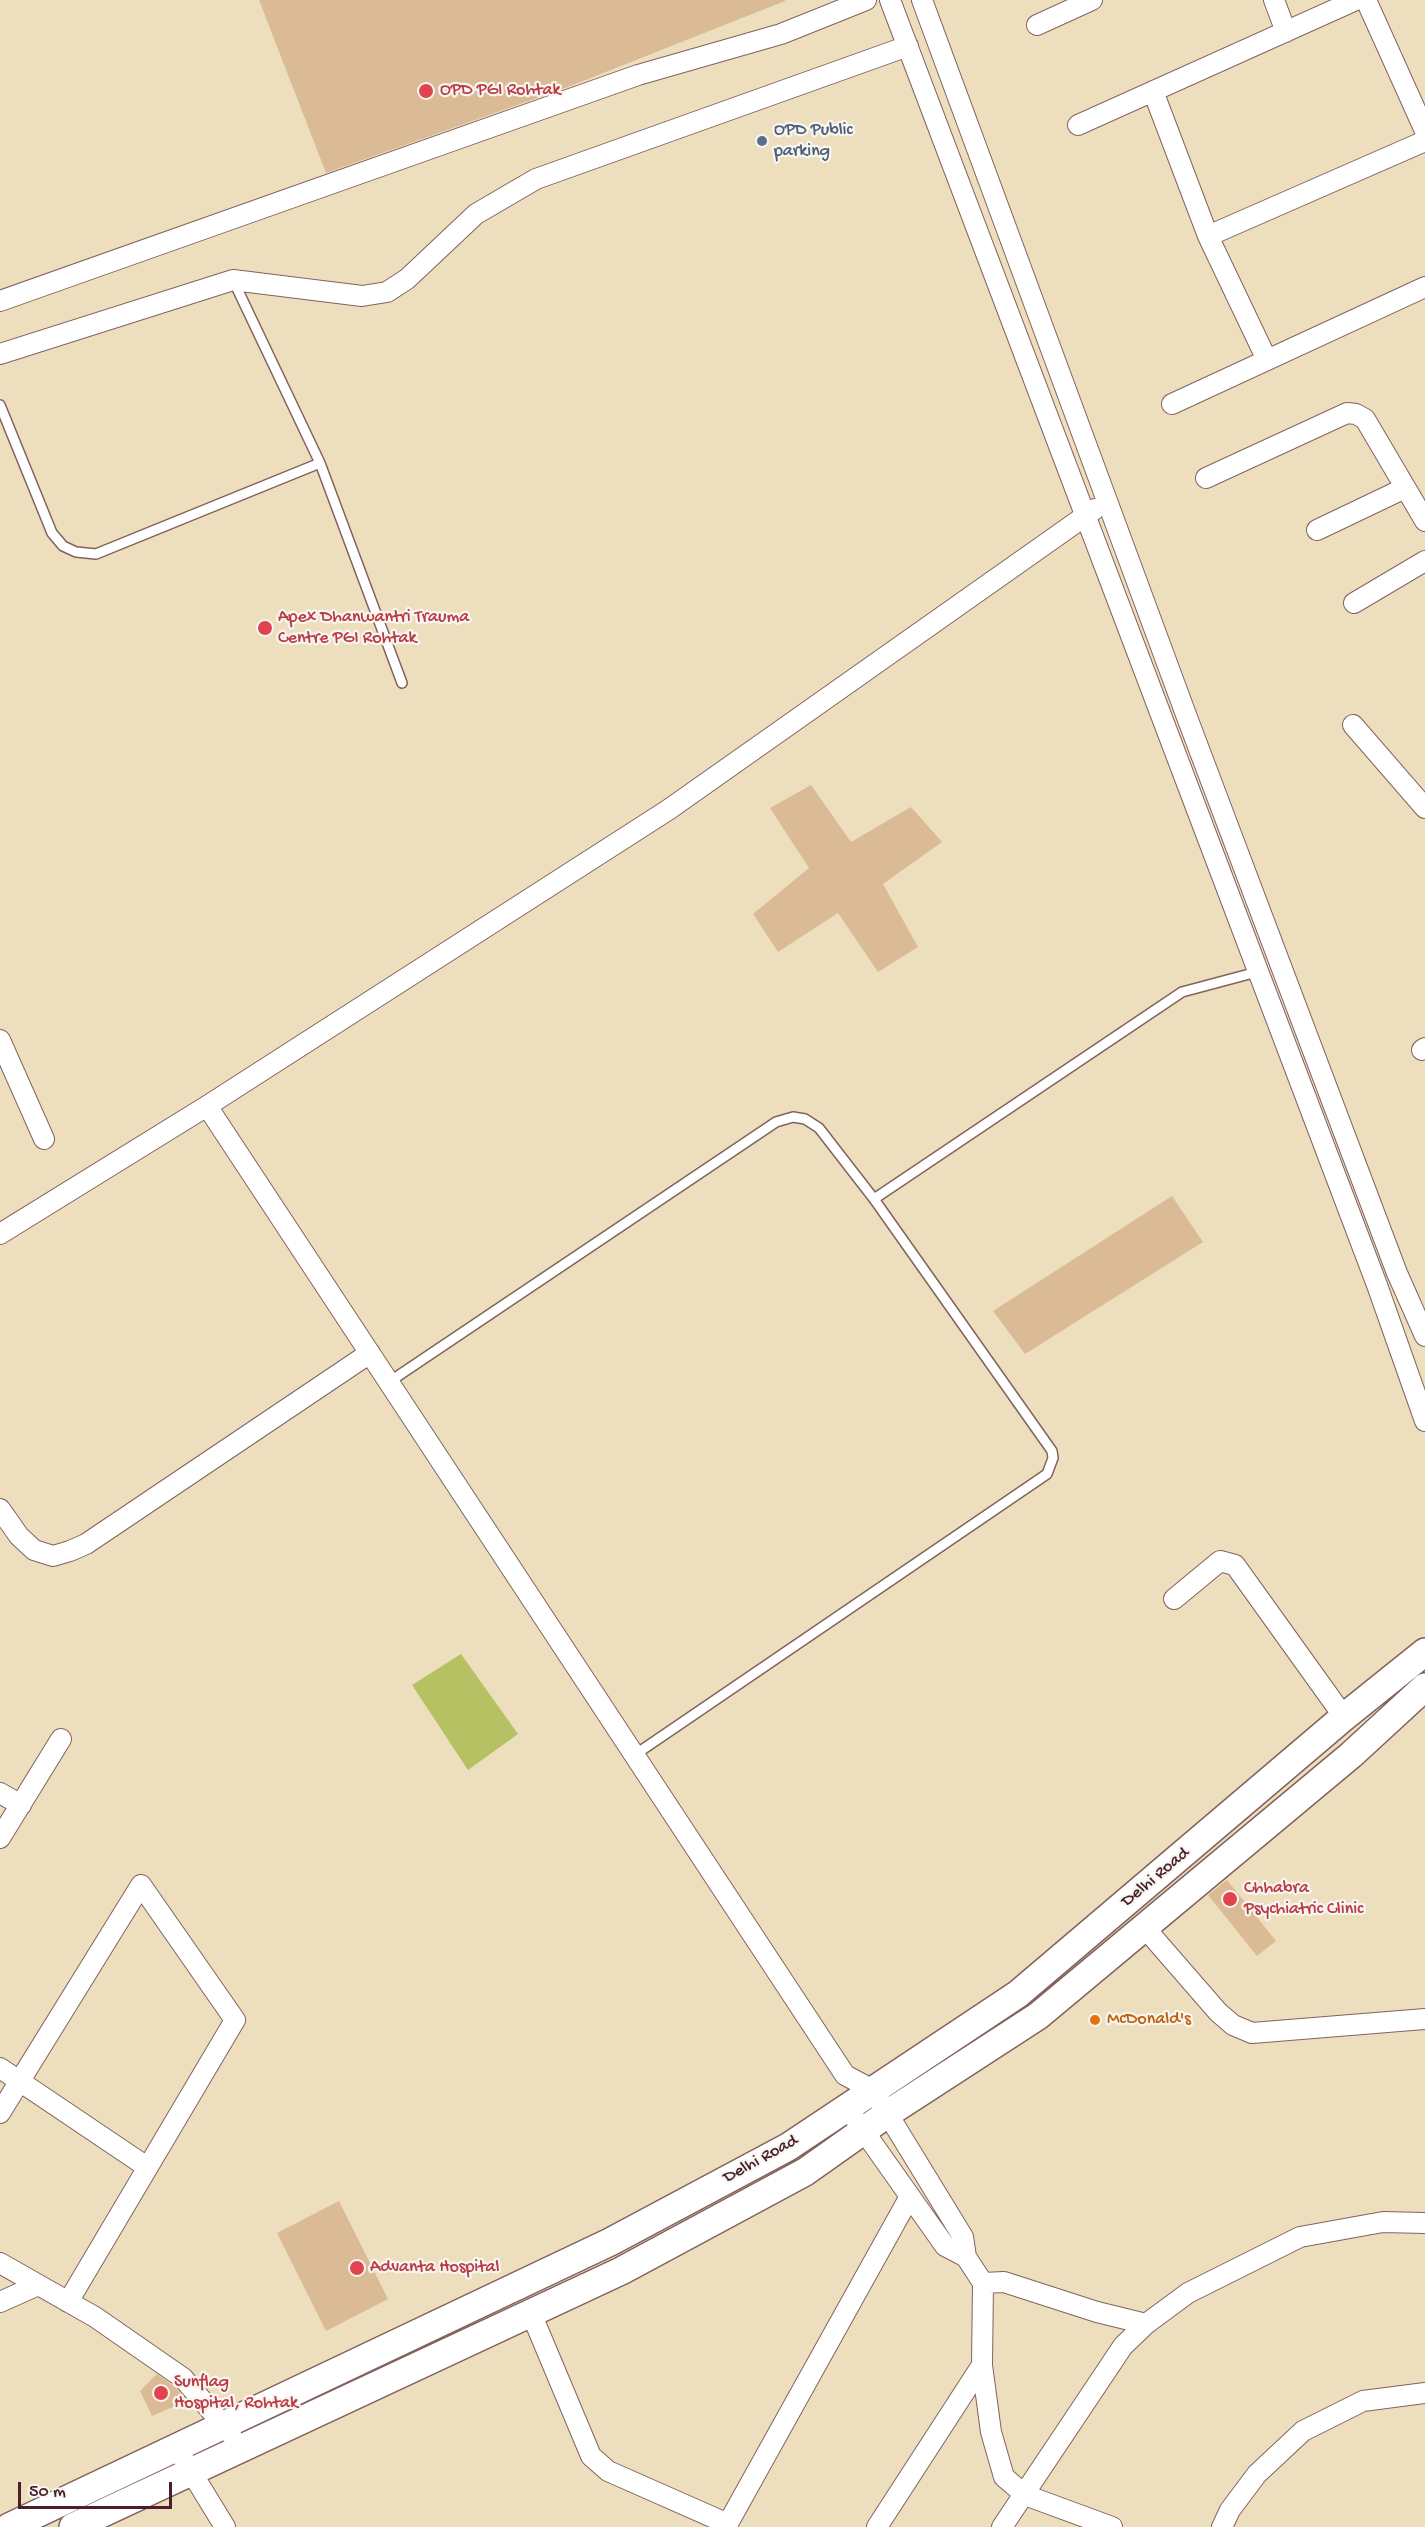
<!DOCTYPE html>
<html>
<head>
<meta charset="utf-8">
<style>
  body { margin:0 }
  #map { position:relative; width:1425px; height:2527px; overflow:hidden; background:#eddfbe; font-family:"Gochi Hand",sans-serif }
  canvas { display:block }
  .scale { position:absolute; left:18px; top:2482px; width:154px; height:27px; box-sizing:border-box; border:3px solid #4a1f2b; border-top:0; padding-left:8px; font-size:18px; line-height:21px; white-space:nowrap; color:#4a1f2b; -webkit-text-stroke:4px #f6f6f2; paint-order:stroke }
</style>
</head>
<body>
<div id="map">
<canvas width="1425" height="2527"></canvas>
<div class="scale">50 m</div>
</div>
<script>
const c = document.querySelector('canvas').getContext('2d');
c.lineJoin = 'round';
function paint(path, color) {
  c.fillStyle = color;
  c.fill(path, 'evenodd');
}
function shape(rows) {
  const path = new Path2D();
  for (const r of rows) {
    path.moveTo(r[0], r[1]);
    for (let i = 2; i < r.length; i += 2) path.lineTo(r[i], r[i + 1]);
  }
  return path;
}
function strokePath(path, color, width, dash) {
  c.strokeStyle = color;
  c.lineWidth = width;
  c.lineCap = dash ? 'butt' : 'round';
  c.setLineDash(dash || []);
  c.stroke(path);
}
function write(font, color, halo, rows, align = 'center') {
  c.font = font + ' "Gochi Hand",sans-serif';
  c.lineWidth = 4.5;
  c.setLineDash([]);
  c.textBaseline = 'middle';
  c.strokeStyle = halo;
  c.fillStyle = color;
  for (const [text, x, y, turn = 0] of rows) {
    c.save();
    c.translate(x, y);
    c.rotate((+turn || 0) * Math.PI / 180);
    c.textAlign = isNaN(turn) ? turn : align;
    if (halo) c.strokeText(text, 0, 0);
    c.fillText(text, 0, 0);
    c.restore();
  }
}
paint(shape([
  [461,1654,518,1734,468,1770,412,1685]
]), '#b5c163');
paint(shape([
  [259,0,785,0,785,1,568,87,326,173],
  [811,785,851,842,911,807,942,842,883,884,918,947,878,972,838,913,778,952,753,914,809,868,770,808],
  [1172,1196,1203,1242,1025,1354,993,1311],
  [1227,1880,1276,1941,1257,1956,1208,1895],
  [339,2201,388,2299,326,2331,277,2233],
  [157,2374,175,2387,187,2401,152,2416,140,2391]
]), '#dabb96');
const lane = shape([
  [234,282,320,463,402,683],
  [0,405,52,533,63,546,76,552,96,554,320,463],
  [874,1199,1182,992,1257,972],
  [389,1382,776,1122,793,1117,805,1119,819,1128,874,1199,1052,1451,1053,1458,1047,1474,636,1754]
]);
const street = shape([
  [890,0,1377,1285,1425,1421],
  [922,0,1188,720,1397,1273,1425,1336],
  [1274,0,1286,32],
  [1366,0,1425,131],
  [1037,25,1092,0],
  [1153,91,1208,236,1267,360],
  [1078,125,1356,0],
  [1208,236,1425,141],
  [0,301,638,75,781,34,866,0],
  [0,354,233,280,362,296,387,292,407,279,476,214,536,179,908,46],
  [1172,404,1425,287],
  [1206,478,1347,413,1356,414,1365,419,1425,521],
  [1317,530,1405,488],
  [1354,603,1425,561],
  [1353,725,1425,808],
  [0,1040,44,1139],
  [1422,1050,1425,1048],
  [207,1106,845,2075,873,2090,963,2237,966,2257,983,2283,982,2365,991,2432,1004,2477,1025,2495,1112,2527],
  [0,1234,207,1106,668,810,1095,509],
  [0,1509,19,1536,34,1550,53,1556,70,1551,86,1544,370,1353],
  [1174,1599,1220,1561,1235,1565,1344,1717],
  [0,1793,21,1805],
  [0,1838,61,1739],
  [1145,1928,1218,2012,1233,2025,1252,2033,1425,2019],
  [0,2068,147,2167],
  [0,2113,141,1885,235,2020,68,2302],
  [856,2120,945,2246,966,2257],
  [0,2263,95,2317,183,2378,231,2434],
  [983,2283,1004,2282,1097,2312,1146,2324],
  [0,2302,38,2285],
  [531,2313,591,2456,608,2471,728,2524],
  [184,2460,225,2527],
  [726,2527,909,2198],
  [877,2527,982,2365],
  [1002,2527,1123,2346,1146,2324,1188,2293,1300,2237,1383,2222,1425,2223],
  [1222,2527,1230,2510,1257,2474,1303,2431,1363,2401,1425,2393]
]);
const secondary = shape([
  [9,2527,610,2242,788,2147,1018,1994,1344,1717,1425,1652],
  [73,2527,621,2271,805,2172,887,2114,1038,2016,1351,1755,1425,1687]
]);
strokePath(lane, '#83625e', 12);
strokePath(street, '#83625e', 22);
strokePath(secondary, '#83625e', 30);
strokePath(lane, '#fff', 9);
strokePath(street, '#fff', 20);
strokePath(secondary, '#fff', 27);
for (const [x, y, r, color] of [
  [426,91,8,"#e0444e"],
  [762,141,6,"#5c6f8a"],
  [265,628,8,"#e0444e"],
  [1230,1899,8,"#e0444e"],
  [1095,2020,6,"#e8710a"],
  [357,2268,8,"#e0444e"],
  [161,2393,8,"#e0444e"]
]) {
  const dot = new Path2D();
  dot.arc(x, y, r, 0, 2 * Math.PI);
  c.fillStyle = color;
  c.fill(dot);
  strokePath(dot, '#f6f6f2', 2);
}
write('18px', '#be3a42', '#f6f6f2', [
  ["OPD PGI Rohtak",440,91],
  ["Apex Dhanwantri Trauma",278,618],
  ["Centre PGI Rohtak",278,639],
  ["Chhabra",1244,1889],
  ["Psychiatric Clinic",1244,1910],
  ["Advanta Hospital",370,2268],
  ["Sunflag",174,2383],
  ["Hospital, Rohtak",174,2404]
], 'left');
write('18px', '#4e5e75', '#f6f6f2', [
  ["OPD Public",774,131],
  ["parking",774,152]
], 'left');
write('18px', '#4a1f2b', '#f6f6f2', [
  ["Delhi Road",1156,1878,-40],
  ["Delhi Road",761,2160,-29]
]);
write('18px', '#c56008', '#f6f6f2', [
  ["McDonald's",1107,2020]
], 'left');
</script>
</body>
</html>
